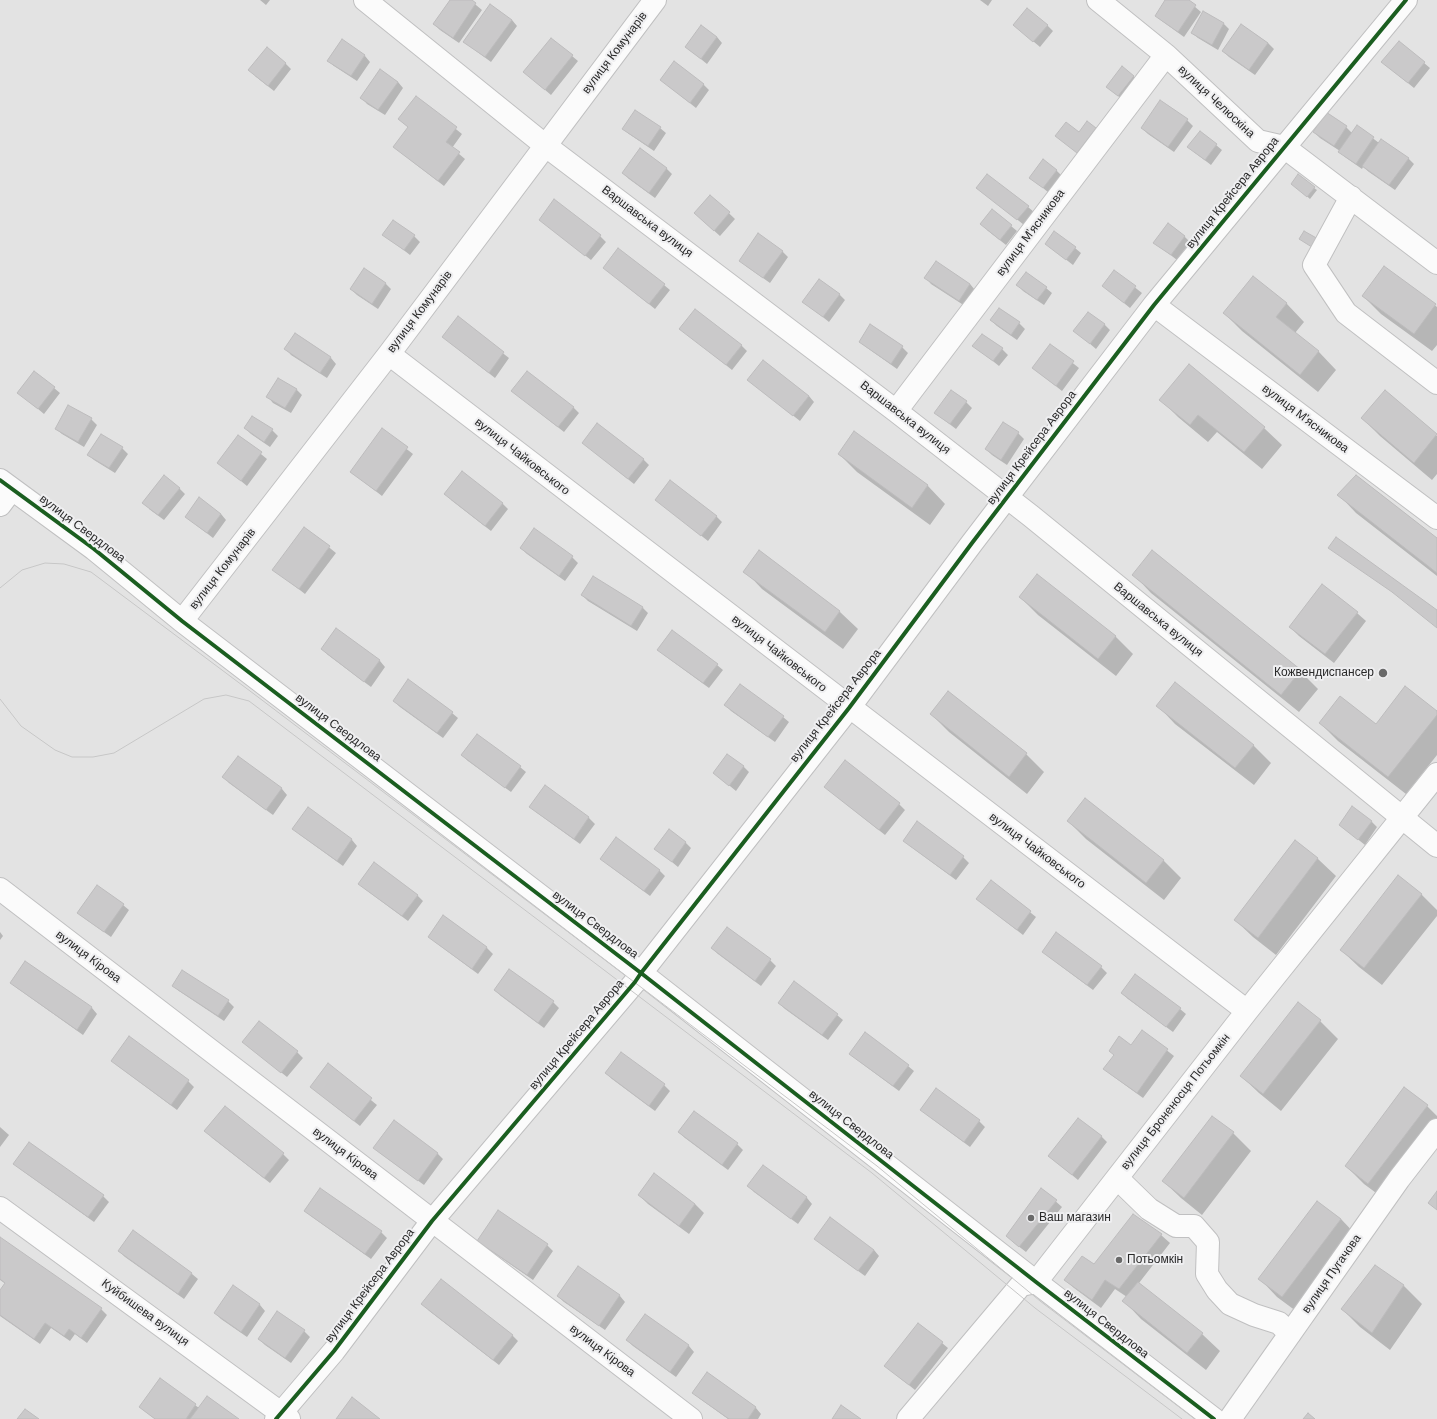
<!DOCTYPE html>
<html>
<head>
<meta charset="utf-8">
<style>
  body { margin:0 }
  canvas { display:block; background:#e3e3e3 }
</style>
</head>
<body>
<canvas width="1437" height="1419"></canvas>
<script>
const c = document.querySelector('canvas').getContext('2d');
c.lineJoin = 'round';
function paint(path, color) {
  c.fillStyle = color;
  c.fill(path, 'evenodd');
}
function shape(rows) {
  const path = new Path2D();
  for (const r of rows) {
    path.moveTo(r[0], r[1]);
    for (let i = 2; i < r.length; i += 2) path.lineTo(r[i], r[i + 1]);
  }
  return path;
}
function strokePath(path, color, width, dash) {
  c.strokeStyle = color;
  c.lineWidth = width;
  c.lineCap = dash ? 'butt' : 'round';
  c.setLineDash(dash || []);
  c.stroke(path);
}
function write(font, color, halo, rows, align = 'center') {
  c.font = font + ' "DM Sans",sans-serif';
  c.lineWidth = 4;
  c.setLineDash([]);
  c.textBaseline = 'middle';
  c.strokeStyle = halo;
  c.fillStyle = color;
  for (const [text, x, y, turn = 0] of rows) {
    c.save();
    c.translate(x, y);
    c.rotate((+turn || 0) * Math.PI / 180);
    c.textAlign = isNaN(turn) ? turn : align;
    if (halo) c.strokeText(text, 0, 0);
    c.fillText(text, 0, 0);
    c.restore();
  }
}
paint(shape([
  [260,0,270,0,266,5],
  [451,0,470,0,482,10,459,43,440,30,434,24],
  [980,0,992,0,988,6],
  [1167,0,1187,0,1201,12,1184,37,1162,21,1156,16],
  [512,20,517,26,491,62,464,42],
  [1223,23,1229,29,1218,50,1198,38,1192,33],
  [1014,25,1047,25,1053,31,1040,47],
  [1242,25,1268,43,1274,49,1255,75,1229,57,1223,51],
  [717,37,722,43,707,64,686,47],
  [342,41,365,56,370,62,357,81,334,66,328,61],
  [1399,42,1430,68,1414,88,1382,62],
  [572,56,578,61,551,95,524,72],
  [285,63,291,69,274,91,255,76],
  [381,71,398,82,403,88,385,115,367,104,362,98],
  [1133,76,1139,82,1124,101,1107,87],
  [661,80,703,84,709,90,696,108],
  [416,97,462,134,452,148,465,159,444,186,400,152,409,128,399,119],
  [1187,120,1193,126,1174,152,1148,134,1142,128],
  [1357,126,1379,143,1408,158,1414,164,1395,190,1369,172,1363,167,1362,169,1345,157,1340,151,1320,138,1314,132,1346,127,1352,133],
  [660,128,666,133,654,151,629,134,623,129],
  [1095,128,1101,134,1084,157,1057,136,1080,134],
  [1216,145,1222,150,1211,165,1194,152],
  [666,168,672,174,655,198,629,179,623,173],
  [1056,170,1062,176,1049,193,1031,178],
  [1295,186,1314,188,1317,190,1310,199],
  [978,188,1028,207,1034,212,1024,225],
  [711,196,735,219,720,236,701,219],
  [540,220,600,236,606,242,591,260],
  [1011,226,1017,231,1006,245,987,230],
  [384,235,414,236,420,242,410,255],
  [1184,236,1190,242,1177,260,1155,243],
  [1046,244,1075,248,1081,253,1073,265],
  [782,251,788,257,770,283,746,266,740,260],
  [1384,267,1437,307,1437,345,1432,351,1381,314,1363,296],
  [604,268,664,285,670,290,655,309],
  [364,269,386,284,391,289,378,309,357,295,351,289],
  [1114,271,1142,293,1130,308,1103,286],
  [1253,277,1287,304,1304,322,1295,333,1319,352,1336,370,1318,392,1242,331,1224,313],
  [926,278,970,284,975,290,965,306,931,284],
  [1018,285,1046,288,1052,293,1044,305,1023,291],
  [839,294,845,300,829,322,804,302],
  [458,318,509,358,495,378,449,342],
  [991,320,1019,323,1025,329,1017,340,997,326],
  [1104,324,1110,330,1096,349,1075,331],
  [681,329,741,345,747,351,732,370],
  [295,334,331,358,336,364,327,378,291,355,286,349],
  [860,341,902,347,908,353,897,369,866,347],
  [1050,345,1079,368,1062,391,1033,368],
  [974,346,1002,349,1008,355,999,366],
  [748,380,809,396,814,402,800,421],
  [54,388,60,393,44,414,19,393],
  [296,389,302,395,291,413,273,403,268,397],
  [512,391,573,407,579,413,564,432],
  [1385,392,1437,436,1437,474,1432,480,1380,436,1362,418],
  [1161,400,1264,428,1282,445,1262,469,1217,432,1208,442,1178,417],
  [966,402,972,408,956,429,935,413],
  [91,419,97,425,84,447,62,434,56,429],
  [245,428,272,430,278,436,270,447,251,434],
  [382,430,413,454,382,496,351,472],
  [855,433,928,486,945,504,930,525,857,472,839,454],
  [1018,433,1024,439,1007,465,992,455,986,449],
  [239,436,267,459,247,486,219,463],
  [583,443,643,459,649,465,634,484],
  [122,448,128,454,115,473,94,460,89,455],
  [179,488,185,494,164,520,149,509],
  [1339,495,1437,540,1437,576,1356,513],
  [451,500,502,503,508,509,491,531],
  [656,500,716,516,722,522,708,541],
  [221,514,226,520,213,538,186,517],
  [305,528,336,553,305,594,274,570],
  [534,529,572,557,578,563,565,581,527,554,521,548],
  [1152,551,1300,671,1318,689,1299,712,1151,593,1134,575],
  [759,552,840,612,858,629,843,649,762,589,745,571],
  [582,595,643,608,648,613,637,631,588,601],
  [1020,597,1115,636,1133,654,1116,676,1038,615],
  [1357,613,1366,621,1334,663,1299,636,1290,627],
  [336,629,380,661,385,667,371,687,328,655,322,649],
  [664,655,717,665,723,670,709,688],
  [948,692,1026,754,1044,772,1027,794,949,732,931,714],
  [394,701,452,713,458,718,443,738,400,707],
  [726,705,783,717,789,722,775,742,731,711],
  [1158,706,1253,745,1271,763,1254,785,1175,724],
  [1437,712,1437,755,1406,794,1338,741,1320,723,1376,725],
  [462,755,520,767,526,772,511,792,468,761],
  [238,757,282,789,287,795,273,815,229,783,224,777],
  [743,766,749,772,736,791,714,773],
  [545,786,589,818,595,824,580,844,536,812],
  [831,792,899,804,905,810,885,835],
  [308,809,352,840,357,846,343,866,299,834],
  [1068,821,1163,860,1181,878,1164,900,1086,839],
  [1372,822,1377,827,1365,845,1340,825],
  [918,823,963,857,969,863,956,880,910,846,904,840],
  [1295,841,1318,859,1336,876,1276,955,1253,937,1235,920],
  [685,842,691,848,678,867,656,849],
  [607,864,659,870,665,876,650,896],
  [1399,877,1422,895,1437,910,1437,916,1382,985,1359,967,1341,950],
  [991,881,1036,917,1023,935,977,899],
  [359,883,417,895,423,901,408,921,365,889],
  [123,905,129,910,111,937,84,918,78,913],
  [444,916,487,948,493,954,478,974,435,942,429,936],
  [0,932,3,936,0,940],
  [712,948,770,960,776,966,761,986,718,954],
  [1043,951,1101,967,1107,973,1093,990,1049,957],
  [26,962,92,1008,97,1014,83,1035,17,988,11,983],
  [173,986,228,1001,234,1007,224,1021,179,991],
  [495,990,553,1002,559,1008,544,1028,501,996],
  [1122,993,1180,1009,1186,1014,1173,1032,1128,999],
  [779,1003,837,1015,843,1020,828,1040,785,1009],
  [1298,1003,1320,1021,1338,1039,1281,1111,1259,1093,1241,1076],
  [1142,1031,1174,1056,1143,1098,1110,1074,1105,1069,1115,1056,1131,1047],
  [243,1042,297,1052,303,1058,287,1077],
  [850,1054,908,1066,914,1071,899,1091,856,1059],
  [112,1060,188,1081,194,1087,177,1110,118,1066],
  [328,1065,377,1105,360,1126,317,1092],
  [606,1073,664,1085,670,1091,655,1111,612,1079],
  [936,1089,979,1121,985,1127,970,1147,927,1115,921,1109],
  [1427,1106,1437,1116,1437,1134,1387,1201,1364,1184,1346,1166],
  [1212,1117,1233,1133,1251,1151,1202,1215,1181,1198,1163,1181],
  [394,1122,438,1154,443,1159,424,1185,380,1153],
  [0,1127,9,1135,0,1147],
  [679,1132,737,1144,743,1150,728,1170,685,1138],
  [1101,1136,1107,1142,1078,1180,1049,1156],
  [211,1137,283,1154,289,1160,270,1183],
  [29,1143,103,1196,109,1202,94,1222,20,1169,15,1164],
  [763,1166,807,1198,812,1204,798,1224,754,1192,749,1186],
  [1042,1189,1062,1207,1026,1252,1013,1242],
  [639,1195,695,1204,704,1213,689,1234,648,1204],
  [305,1211,381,1232,387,1238,371,1259,311,1216],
  [498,1212,547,1245,553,1251,533,1280,484,1246,478,1241],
  [1341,1219,1358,1237,1300,1314,1277,1297,1260,1279],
  [133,1232,192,1274,198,1279,184,1299,125,1257,119,1251],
  [1161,1235,1170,1243,1139,1283,1202,1334,1220,1351,1206,1370,1141,1319,1124,1301,1127,1297,1115,1289,1101,1308,1074,1288,1065,1280],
  [0,1238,101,1309,107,1315,87,1343,75,1334,70,1341,51,1328,40,1344,0,1316,0,1292,6,1284,0,1280],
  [816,1239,874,1250,879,1256,865,1276,821,1244],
  [1375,1266,1404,1286,1422,1304,1390,1350,1360,1327,1342,1309],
  [578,1267,620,1296,625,1302,605,1330,564,1302,558,1296],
  [233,1287,260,1305,265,1311,247,1337,221,1319,215,1313],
  [428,1310,512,1335,518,1341,499,1365],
  [645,1315,689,1346,694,1352,676,1377,633,1346,627,1340],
  [304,1331,310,1337,291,1363,265,1345,259,1339],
  [942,1343,948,1348,915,1390,885,1366],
  [707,1373,756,1408,761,1414,758,1419,728,1419,699,1398,693,1392],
  [160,1379,199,1408,238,1419,155,1419,140,1407]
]), '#0003');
const building = shape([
  [450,0,472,0,476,3,453,38,433,24,450,0],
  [1165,0,1189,0,1196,5,1178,32,1155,16,1165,0],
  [490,4,512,20,485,57,463,42,490,4],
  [1027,8,1048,25,1033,42,1013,25,1027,8],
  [1203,11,1224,23,1212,45,1191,33,1203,11],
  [1241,24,1268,43,1249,70,1222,51,1241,24],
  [701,25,717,37,701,59,685,47,701,25],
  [551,38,573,55,545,90,523,72,551,38],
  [342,39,365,55,351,76,327,61,342,39],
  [1399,41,1425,62,1408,83,1381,62,1399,41],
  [267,47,286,63,268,86,248,70,267,47],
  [674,61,704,84,690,103,660,80,674,61],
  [1122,66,1134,76,1118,96,1106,87,1122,66],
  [380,69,398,82,378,110,360,98,380,69],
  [416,96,457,127,446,142,460,152,438,181,393,147,408,127,398,119,416,96],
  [1160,100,1188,119,1168,147,1141,128,1160,100],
  [635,110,661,127,648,146,622,129,635,110],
  [1326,112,1347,126,1334,146,1313,132,1326,112],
  [1087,121,1096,128,1077,153,1055,136,1066,122,1079,132,1087,121],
  [1357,125,1374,137,1356,164,1338,152,1357,125],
  [1200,131,1217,144,1205,160,1187,147,1200,131],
  [1381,139,1409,158,1389,185,1362,166,1381,139],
  [640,148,667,168,649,193,622,173,640,148],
  [1043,159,1057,170,1043,188,1029,178,1043,159],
  [987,174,1029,206,1017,220,976,188,987,174],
  [1298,174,1315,187,1307,197,1291,184,1298,174],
  [710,195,730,212,714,231,694,213,710,195],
  [554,199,601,235,585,256,539,220,554,199],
  [992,209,1012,225,1000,240,980,224,992,209],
  [393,220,415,235,404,250,382,235,393,220],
  [1168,223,1185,236,1171,255,1153,243,1168,223],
  [1054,231,1076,247,1066,260,1045,244,1054,231],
  [1304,231,1320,240,1315,249,1299,239,1304,231],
  [758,233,783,251,763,278,739,261,758,233],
  [618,248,665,284,649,304,603,268,618,248],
  [936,261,970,284,959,301,924,278,936,261],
  [1384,266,1436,304,1414,334,1362,296,1384,266],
  [364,268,386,283,372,304,350,289,364,268],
  [1114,270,1136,286,1124,303,1102,286,1114,270],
  [1026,272,1047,287,1037,300,1016,285,1026,272],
  [1253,276,1287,303,1276,317,1319,351,1300,375,1223,313,1253,276],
  [819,279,840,294,823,317,802,302,819,279],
  [999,308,1020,322,1011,335,990,320,999,308],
  [695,309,742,345,726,365,679,329,695,309],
  [1088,312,1105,324,1090,344,1073,331,1088,312],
  [458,316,504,352,489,373,442,337,458,316],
  [870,324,903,346,891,364,859,342,870,324],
  [295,333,331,357,320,373,284,349,295,333],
  [982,334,1003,348,993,361,972,346,982,334],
  [1050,344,1074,361,1056,386,1032,368,1050,344],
  [763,360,809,396,793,416,747,380,763,360],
  [1189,364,1265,427,1244,452,1198,415,1190,425,1159,400,1189,364],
  [34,371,55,387,38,409,17,393,34,371],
  [527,371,574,407,558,427,511,391,527,371],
  [278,378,297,389,285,408,266,397,278,378],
  [951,390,967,401,950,424,934,413,951,390],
  [1385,390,1437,434,1414,463,1361,418,1385,390],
  [68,405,92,418,78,442,55,429,68,405],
  [252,416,273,429,264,442,244,428,252,416],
  [1003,422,1019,432,1001,460,985,449,1003,422],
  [597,423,644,459,628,479,582,443,597,423],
  [382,428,408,447,376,491,350,472,382,428],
  [854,431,928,485,912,508,838,454,854,431],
  [101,434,123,447,109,468,87,455,101,434],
  [238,435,262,452,241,481,217,463,238,435],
  [462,471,503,503,485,526,444,494,462,471],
  [164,475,180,488,158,515,142,503,164,475],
  [1356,475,1437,538,1437,573,1337,495,1356,475],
  [670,480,717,516,701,536,655,500,670,480],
  [199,497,221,514,207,533,185,517,199,497],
  [304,527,330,546,299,589,272,570,304,527],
  [534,528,573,556,559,576,520,548,534,528],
  [1336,537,1437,610,1437,628,1392,592,1328,548,1336,537],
  [759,550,840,611,825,632,743,572,759,550],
  [1152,550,1301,670,1281,695,1132,575,1152,550],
  [1037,574,1116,636,1098,659,1019,597,1037,574],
  [593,576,643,607,631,626,581,595,593,576],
  [1322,584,1358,612,1325,654,1289,627,1322,584],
  [336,628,380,660,364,682,321,649,336,628],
  [672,630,718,664,703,683,657,650,672,630],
  [408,679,453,712,437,733,393,701,408,679],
  [1175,682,1254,745,1235,768,1156,706,1175,682],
  [740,684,784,716,768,737,724,705,740,684],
  [1405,686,1437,711,1437,715,1388,777,1319,723,1340,696,1376,724,1405,686],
  [948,691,1027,753,1009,777,930,714,948,691],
  [477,734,521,766,505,788,461,755,477,734],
  [727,754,744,766,729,786,713,773,727,754],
  [238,756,282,788,266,810,222,777,238,756],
  [845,760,900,803,879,830,824,787,845,760],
  [545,785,589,817,574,839,529,807,545,785],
  [1085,798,1164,860,1146,883,1067,821,1085,798],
  [1352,806,1372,821,1358,840,1339,825,1352,806],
  [308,807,352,839,337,861,292,829,308,807],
  [917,821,964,856,950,875,903,841,917,821],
  [669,829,686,842,672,862,654,849,669,829],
  [616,837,660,870,644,891,600,859,616,837],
  [1295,840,1318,858,1258,938,1234,920,1295,840],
  [374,862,418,895,402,916,358,884,374,862],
  [1398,875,1422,894,1364,968,1340,950,1398,875],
  [991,880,1031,911,1017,930,976,899,991,880],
  [97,885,124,904,104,932,77,913,97,885],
  [443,915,487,947,472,969,428,937,443,915],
  [727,927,771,959,755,981,711,948,727,927],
  [1056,932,1102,966,1087,985,1042,952,1056,932],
  [25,961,92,1007,77,1030,10,983,25,961],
  [509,969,554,1001,538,1023,494,990,509,969],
  [182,970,229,1000,218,1016,172,986,182,970],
  [1135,974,1181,1008,1166,1027,1121,993,1135,974],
  [794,981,838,1014,822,1035,778,1003,794,981],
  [1298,1002,1321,1020,1263,1094,1240,1076,1298,1002],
  [259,1021,298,1051,281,1073,242,1042,259,1021],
  [1142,1030,1168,1049,1137,1093,1103,1069,1114,1055,1109,1051,1119,1036,1131,1045,1142,1030],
  [865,1032,909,1065,893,1086,849,1054,865,1032],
  [129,1036,189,1080,171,1105,111,1061,129,1036],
  [621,1052,665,1084,649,1106,605,1073,621,1052],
  [328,1063,372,1098,354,1121,310,1087,328,1063],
  [1404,1087,1428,1105,1368,1184,1345,1166,1404,1087],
  [936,1088,980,1120,964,1142,920,1110,936,1088],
  [225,1106,284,1153,264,1178,204,1131,225,1106],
  [694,1111,738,1143,722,1165,678,1132,694,1111],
  [1212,1116,1234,1132,1184,1198,1162,1181,1212,1116],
  [1078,1118,1102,1136,1072,1175,1048,1156,1078,1118],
  [394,1120,438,1153,418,1181,373,1148,394,1120],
  [29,1142,104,1195,88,1217,13,1164,29,1142],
  [763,1165,807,1197,791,1219,747,1186,763,1165],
  [654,1173,695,1204,679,1226,638,1195,654,1173],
  [320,1188,382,1231,365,1254,304,1211,320,1188],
  [1041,1188,1057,1200,1019,1247,1006,1236,1041,1188],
  [1437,1191,1437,1210,1428,1203,1437,1191],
  [1317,1201,1341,1219,1282,1297,1258,1279,1317,1201],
  [498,1210,548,1244,527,1275,477,1241,498,1210],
  [1133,1214,1162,1234,1119,1289,1105,1280,1092,1300,1064,1280,1082,1256,1094,1264,1133,1214],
  [830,1217,874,1250,858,1271,814,1239,830,1217],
  [133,1230,192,1273,178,1294,118,1251,133,1230],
  [0,1237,102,1308,81,1338,69,1329,64,1336,45,1323,34,1339,0,1315,0,1290,5,1283,0,1279,0,1237],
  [1375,1265,1404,1285,1372,1333,1341,1309,1375,1265],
  [578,1266,620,1295,599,1326,557,1296,578,1266],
  [441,1279,513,1335,493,1360,421,1304,441,1279],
  [1138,1282,1203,1333,1187,1353,1122,1301,1138,1282],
  [233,1285,260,1304,241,1332,214,1313,233,1285],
  [277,1311,305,1330,285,1358,258,1339,277,1311],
  [645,1314,689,1345,670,1372,626,1340,645,1314],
  [918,1323,943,1342,909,1385,884,1366,918,1323],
  [707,1372,756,1407,748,1419,729,1419,692,1393,707,1372],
  [160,1378,196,1404,186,1419,155,1419,139,1407,160,1378],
  [207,1396,239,1419,190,1419,207,1396],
  [352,1397,380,1419,336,1419,352,1397],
  [841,1405,861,1419,832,1419,841,1405],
  [25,1409,39,1419,17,1419,25,1409],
  [1308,1413,1315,1419,1303,1419,1308,1413]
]);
paint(building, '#cac9ca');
strokePath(building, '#bdbcbd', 1);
const minor = shape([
  [365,0,546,146,896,411,1031,516,1437,846],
  [1098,0,1166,55,1258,141,1284,147,1437,263],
  [1351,197,1314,265,1346,313,1437,383],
  [1154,305,1437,518],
  [389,354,1247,1011],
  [896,411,1166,55],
  [0,480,94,549,182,621,641,973,1036,1282,1214,1419],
  [0,505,12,489],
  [182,621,389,354,655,0],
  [0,889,691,1419],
  [1117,1178,1149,1209,1176,1226,1194,1226,1208,1242,1207,1274,1217,1290,1230,1304,1254,1315,1279,1323,1290,1334],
  [0,1208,289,1419],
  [276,1419,334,1351,432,1221,635,982,641,973,849,708,972,543,1154,305,1406,0],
  [908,1419,1021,1285,1036,1282,1247,1011,1437,774],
  [1230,1419,1399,1179,1437,1130]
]);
strokePath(minor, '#c0c0c1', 24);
strokePath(minor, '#fbfbfb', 22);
strokePath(shape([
  [0,588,22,570,45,563,64,564,91,572,254,694,877,1166,1040,1301,1195,1419],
  [0,699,21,726,55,750,72,757,93,757,114,753,204,699,226,695,249,701,872,1173,1035,1308,1182,1419]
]), '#c7c7c7', 1);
strokePath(shape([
  [0,480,94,549,182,621,641,973,1036,1282,1214,1419],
  [276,1419,334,1351,432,1221,635,982,641,973,849,708,972,543,1154,305,1406,0]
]), '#1b5e20', 4);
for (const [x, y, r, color] of [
  [1383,673,5,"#6a6a6a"],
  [1031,1218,4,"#6a6a6a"],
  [1119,1260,4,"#6a6a6a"]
]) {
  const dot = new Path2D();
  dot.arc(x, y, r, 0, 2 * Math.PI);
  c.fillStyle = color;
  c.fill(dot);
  strokePath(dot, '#efeff1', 1.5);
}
write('12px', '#292929', '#efeff1', [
  ["вулиця Комунарів",615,53,-53],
  ["вулиця Челюскіна",1216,102,43],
  ["вулиця Крейсера Аврора",1233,193,-51],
  ["Варшавська вулиця",647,222,37],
  ["вулиця М'ясникова",1031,233,-53],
  ["вулиця Комунарів",420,312,-53],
  ["Варшавська вулиця",905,418,38],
  ["вулиця М'ясникова",1305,419,37],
  ["вулиця Крейсера Аврора",1032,448,-53],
  ["вулиця Чайковського",522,457,38],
  ["вулиця Свердлова",82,529,37],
  ["вулиця Комунарів",223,569,-52],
  ["Варшавська вулиця",1158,620,39],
  ["вулиця Чайковського",779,654,38],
  ["вулиця Крейсера Аврора",836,706,-52],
  ["вулиця Свердлова",338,728,37],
  ["вулиця Чайковського",1037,851,37],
  ["вулиця Свердлова",595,925,37],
  ["вулиця Кірова",88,957,37],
  ["вулиця Крейсера Аврора",577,1035,-50],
  ["вулиця Броненосця Потьомкін",1176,1102,-52],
  ["вулиця Свердлова",851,1125,38],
  ["вулиця Кірова",345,1154,37],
  ["вулиця Пугачова",1332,1274,-55],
  ["вулиця Крейсера Аврора",370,1286,-53],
  ["Куйбишева вулиця",145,1313,36],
  ["вулиця Свердлова",1106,1324,38],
  ["вулиця Кірова",602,1351,37]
]);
write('12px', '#292929', '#efeff1', [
  ["Кожвендиспансер",1374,673,"right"],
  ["Ваш магазин",1039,1218],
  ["Потьомкін",1127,1260]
], 'left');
</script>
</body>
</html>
